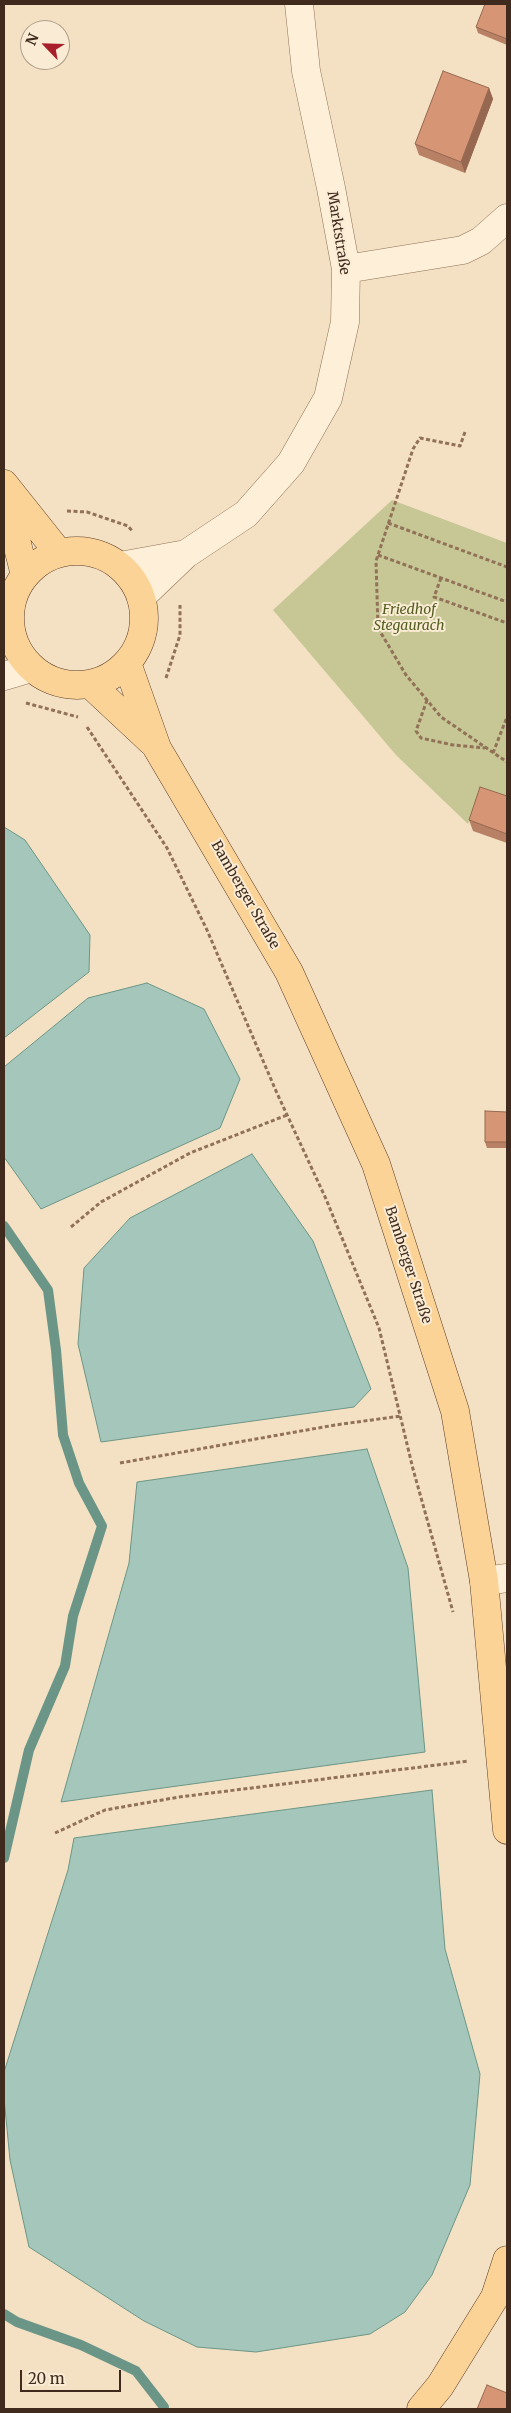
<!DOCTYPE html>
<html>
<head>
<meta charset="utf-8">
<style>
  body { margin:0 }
  #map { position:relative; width:511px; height:2413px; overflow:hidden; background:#f4e1c3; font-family:Merriweather,serif }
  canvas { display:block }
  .frame { position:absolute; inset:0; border:5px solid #3f2a1d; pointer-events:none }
  .north { position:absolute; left:20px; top:20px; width:50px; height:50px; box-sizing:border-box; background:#faecd4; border:1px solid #af9e8b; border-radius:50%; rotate:294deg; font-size:14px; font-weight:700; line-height:20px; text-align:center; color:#3f2a1d }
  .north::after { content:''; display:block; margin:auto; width:18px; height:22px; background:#a81f2b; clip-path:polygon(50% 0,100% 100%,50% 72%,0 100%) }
  .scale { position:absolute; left:20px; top:2370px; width:101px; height:22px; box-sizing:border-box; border:2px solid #3f2a1d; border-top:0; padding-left:6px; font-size:15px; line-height:18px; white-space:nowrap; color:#3f2a1d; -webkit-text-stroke:4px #faecd4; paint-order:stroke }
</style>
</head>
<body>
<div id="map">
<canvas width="511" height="2413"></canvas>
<div class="frame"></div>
<div class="north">N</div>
<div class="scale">20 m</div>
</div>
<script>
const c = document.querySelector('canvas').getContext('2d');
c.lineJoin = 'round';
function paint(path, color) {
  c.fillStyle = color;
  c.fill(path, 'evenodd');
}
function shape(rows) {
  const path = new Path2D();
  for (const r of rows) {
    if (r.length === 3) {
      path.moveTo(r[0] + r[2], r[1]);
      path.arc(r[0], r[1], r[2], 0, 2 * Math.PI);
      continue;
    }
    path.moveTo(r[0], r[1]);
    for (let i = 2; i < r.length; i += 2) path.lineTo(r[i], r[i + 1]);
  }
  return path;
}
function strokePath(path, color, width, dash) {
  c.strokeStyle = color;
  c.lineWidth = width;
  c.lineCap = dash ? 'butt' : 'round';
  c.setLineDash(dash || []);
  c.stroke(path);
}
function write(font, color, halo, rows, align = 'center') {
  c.font = font + ' Merriweather,serif';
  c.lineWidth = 4;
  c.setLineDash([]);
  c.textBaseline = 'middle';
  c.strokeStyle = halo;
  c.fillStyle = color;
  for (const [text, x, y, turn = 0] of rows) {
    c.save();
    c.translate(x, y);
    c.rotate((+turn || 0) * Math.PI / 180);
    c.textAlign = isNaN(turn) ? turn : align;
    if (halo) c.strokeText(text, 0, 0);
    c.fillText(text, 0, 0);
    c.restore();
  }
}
paint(shape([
  [392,500,507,543,507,803,481,794,468,824,396,755,273,610]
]), '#c6c795');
const water = shape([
  [4,827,25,840,90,935,89,972,4,1038,4,827],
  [147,983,204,1009,240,1079,220,1128,41,1209,4,1157,4,1067,88,998,147,983],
  [252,1154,313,1241,371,1389,354,1407,101,1442,78,1344,84,1268,130,1218,252,1154],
  [367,1449,408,1568,425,1752,61,1802,129,1563,137,1482,367,1449],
  [432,1790,445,1949,480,2074,470,2185,432,2275,405,2312,370,2334,256,2352,197,2347,144,2321,29,2247,10,2160,4,2098,4,2072,68,1870,74,1838,432,1790]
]);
paint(water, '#a5c6ba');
strokePath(water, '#6b9687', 1);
strokePath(shape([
  [4,1226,48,1290,56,1350,63,1435,79,1483,102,1526,73,1616,65,1666,29,1750,4,1858],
  [4,2314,17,2322,81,2345,136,2371,164,2407]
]), '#6b9687', 10);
const minor = shape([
  [346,269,463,250,481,241,507,218],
  [120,566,186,554],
  [141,597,186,554,246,514,291,463,328,398,345,322,346,269,331,188,306,71,299,4],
  [4,636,10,628],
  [4,676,31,668],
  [484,1581,507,1578]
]);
const major = shape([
  [4,484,59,553],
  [4,493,25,575],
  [77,618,67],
  [127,663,157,748,289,972,376,1164,455,1411,484,1581,507,1830],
  [90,684,151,741],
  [421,2409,440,2386,495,2297,507,2260]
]);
strokePath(minor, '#917157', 29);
strokePath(major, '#5e3f2b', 29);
strokePath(shape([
  [465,432,460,446,420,438,413,449,376,561,378,628,406,675,441,717,507,762],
  [67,511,87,512,128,526,133,532],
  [388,523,507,567],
  [378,555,507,602],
  [441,578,434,597,507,623],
  [166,678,180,635,180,605],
  [427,700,416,731,421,738,453,745,485,748],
  [26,703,78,717],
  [87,727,167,848,207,930,276,1091,326,1199,379,1328,413,1469,453,1612],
  [493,753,507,717],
  [71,1227,101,1202,190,1153,287,1115],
  [120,1463,335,1425,401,1416],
  [55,1833,105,1810,179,1797,469,1761]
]), '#917157', 3, [4, 2.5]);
strokePath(minor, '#fdefd8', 28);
strokePath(major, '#fbd396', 28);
paint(shape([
  [507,4,507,45,478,33,476,27],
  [489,88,493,99,465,173,419,155,415,144],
  [507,796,507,843,473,831,469,820],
  [507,1112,507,1148,487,1148,485,1142]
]), '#b88064');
paint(shape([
  [489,88,493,99,465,173,461,162]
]), '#966851');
const building = shape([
  [485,4,507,4,507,39,476,27,485,4],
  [443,71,489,88,461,162,415,144,443,71],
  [480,787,507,796,507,834,469,820,480,787],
  [485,1111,507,1112,507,1142,485,1142,485,1111],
  [487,2385,507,2393,507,2409,477,2409,487,2385]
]);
paint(building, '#d69574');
strokePath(building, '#966851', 1);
write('14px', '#3f2a1d', '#faecd4', [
  ["Marktstraße",338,233,81],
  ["Bamberger Straße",245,895,60],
  ["Bamberger Straße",408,1265,72]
]);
write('italic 14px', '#535e21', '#faecd4', [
  ["Friedhof",409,610],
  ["Stegaurach",409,626]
]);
</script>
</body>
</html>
